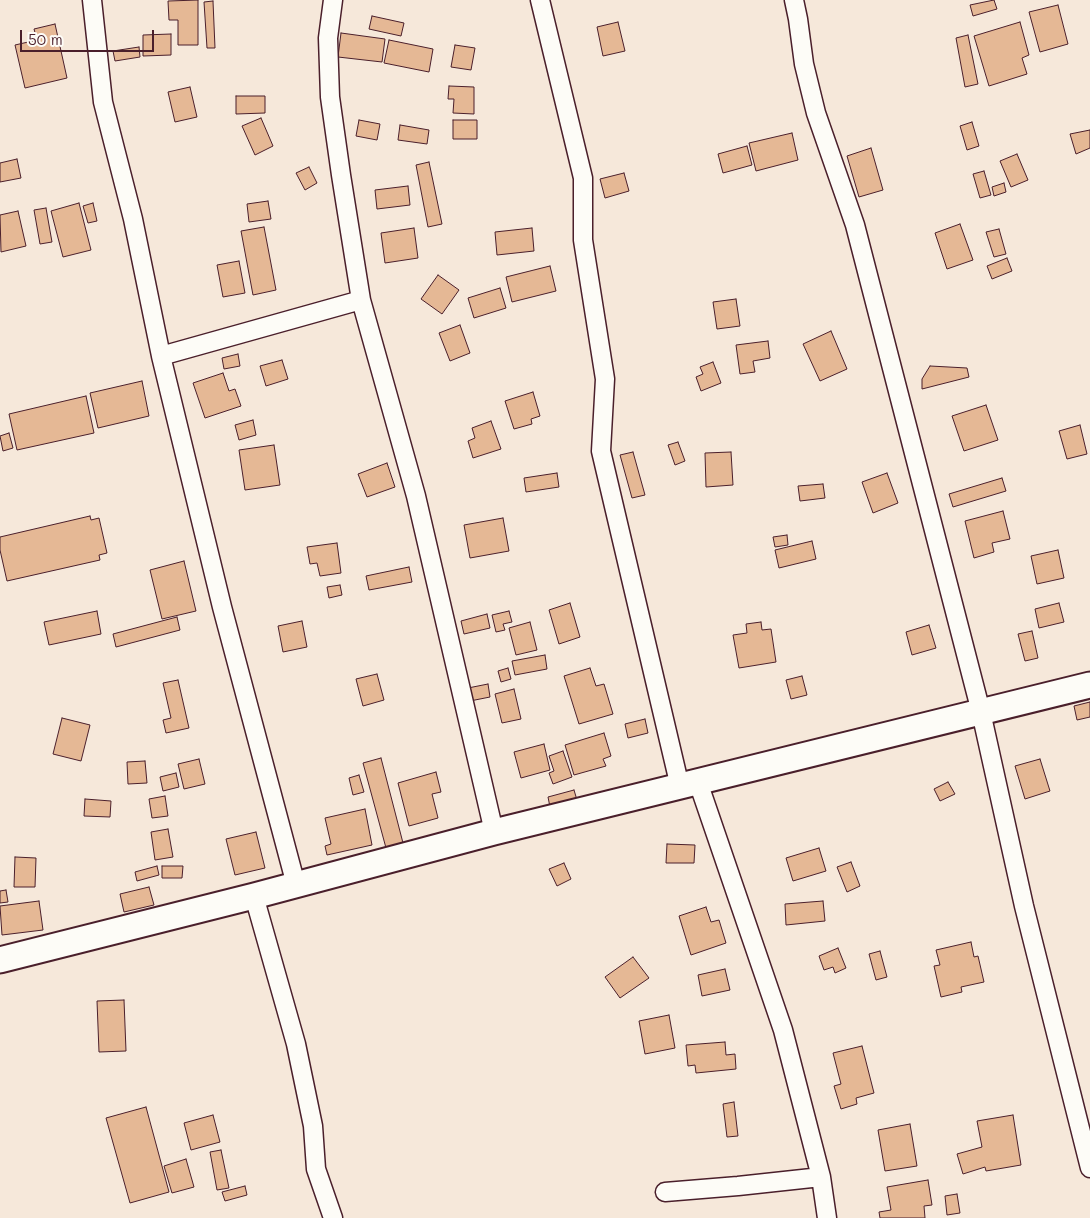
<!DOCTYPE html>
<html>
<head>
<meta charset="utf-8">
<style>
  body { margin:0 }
  #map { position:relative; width:1090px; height:1218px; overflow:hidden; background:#f6e8da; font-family:Mali,sans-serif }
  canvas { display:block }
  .scale { position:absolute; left:20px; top:30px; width:134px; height:22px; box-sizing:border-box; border:2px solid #4a1f2b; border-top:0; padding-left:6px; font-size:15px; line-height:18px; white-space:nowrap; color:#4a1f2b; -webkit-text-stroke:4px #fdfcf7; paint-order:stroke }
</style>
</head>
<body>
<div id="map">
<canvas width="1090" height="1218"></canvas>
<div class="scale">50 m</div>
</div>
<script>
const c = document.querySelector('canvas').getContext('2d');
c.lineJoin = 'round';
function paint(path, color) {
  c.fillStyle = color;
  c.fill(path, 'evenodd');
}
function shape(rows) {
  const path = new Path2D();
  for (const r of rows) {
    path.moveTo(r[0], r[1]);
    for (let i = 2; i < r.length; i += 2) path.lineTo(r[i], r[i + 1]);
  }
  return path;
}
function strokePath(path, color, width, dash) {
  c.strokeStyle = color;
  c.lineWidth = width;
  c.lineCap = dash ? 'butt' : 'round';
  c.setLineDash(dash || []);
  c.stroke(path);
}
const building = shape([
  [198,0,198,45,178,45,178,20,169,20,168,1,198,0],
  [994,0,997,9,973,16,970,5,994,0],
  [213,1,215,48,207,48,204,2,213,1],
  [1058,5,1068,44,1040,52,1029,12,1058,5],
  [372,16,404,23,401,36,369,29,372,16],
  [618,22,625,51,603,56,597,27,618,22],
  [1020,22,1029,55,1022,58,1027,74,989,86,974,36,1020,22],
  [55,24,67,78,25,88,15,45,37,40,34,29,55,24],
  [341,33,385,39,382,62,338,57,341,33],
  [171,34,171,55,143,56,143,35,171,34],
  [968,35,978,84,965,87,956,38,968,35],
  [389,40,433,49,429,72,384,63,389,40],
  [455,45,475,48,471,70,451,67,455,45],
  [139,47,140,57,115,61,113,51,139,47],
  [449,86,474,87,474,114,453,113,454,99,448,99,449,86],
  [190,87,197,117,175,122,168,92,190,87],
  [236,96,265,96,265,113,236,114,236,96],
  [261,118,273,146,255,155,242,126,261,118],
  [359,120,380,124,377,140,356,136,359,120],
  [453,120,477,120,477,139,453,139,453,120],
  [972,122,979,146,967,150,960,126,972,122],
  [400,125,429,130,427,144,398,140,400,125],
  [1090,130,1090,148,1076,154,1070,134,1090,130],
  [792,133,798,160,756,171,749,143,792,133],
  [747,146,752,165,723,173,718,154,747,146],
  [871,148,883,190,859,197,847,156,871,148],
  [1017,154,1028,180,1011,187,1000,161,1017,154],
  [17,159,21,178,0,182,0,163,17,159],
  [429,162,442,224,428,227,416,165,429,162],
  [309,167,317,183,305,190,296,173,309,167],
  [984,171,991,195,980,198,973,174,984,171],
  [624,173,629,191,605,198,600,179,624,173],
  [1004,183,1006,192,994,196,992,187,1004,183],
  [408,186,410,205,377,209,375,190,408,186],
  [268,201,271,219,249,222,247,204,268,201],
  [79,203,91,250,63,257,51,211,79,203],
  [93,203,97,221,88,223,83,206,93,203],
  [46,208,52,242,40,244,34,210,46,208],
  [18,211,26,246,1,252,0,215,18,211],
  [960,224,973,260,947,269,935,233,960,224],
  [264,227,276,290,253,295,241,231,264,227],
  [414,228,418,258,385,263,381,233,414,228],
  [532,228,534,251,497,255,495,232,532,228],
  [999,229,1006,254,994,257,986,232,999,229],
  [1007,258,1012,271,992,279,987,266,1007,258],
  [239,261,245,293,223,297,217,265,239,261],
  [550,266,556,291,512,302,506,277,550,266],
  [438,275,459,290,442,314,421,299,438,275],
  [500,288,506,308,474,318,468,298,500,288],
  [736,299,740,326,717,329,713,302,736,299],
  [460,325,470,353,450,361,439,333,460,325],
  [831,331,847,369,820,381,803,344,831,331],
  [768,341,770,358,753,361,755,372,740,374,736,345,768,341],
  [238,354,240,366,224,369,222,358,238,354],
  [282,360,288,379,266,386,260,366,282,360],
  [713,362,721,383,701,391,696,377,703,374,700,367,713,362],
  [930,366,967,368,969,377,922,389,922,379,930,366],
  [223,373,229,391,235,389,241,406,205,418,193,383,223,373],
  [142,381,149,416,98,428,90,393,142,381],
  [533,392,540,416,531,419,532,424,514,429,505,401,533,392],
  [86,396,94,433,17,450,9,414,86,396],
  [986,405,998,440,964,451,952,416,986,405],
  [253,420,256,435,239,440,235,425,253,420],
  [491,421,501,449,473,458,468,441,475,438,472,428,491,421],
  [1080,425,1087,454,1067,459,1059,431,1080,425],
  [9,433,13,448,3,451,0,436,9,433],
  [678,442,685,461,675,465,668,445,678,442],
  [274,445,280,485,245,490,239,450,274,445],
  [633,452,645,495,632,498,620,455,633,452],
  [731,452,733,485,706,487,705,453,731,452],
  [387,463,395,487,367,497,358,474,387,463],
  [557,473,559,487,526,492,524,478,557,473],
  [887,473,898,503,873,513,862,482,887,473],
  [1002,478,1006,491,953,507,949,494,1002,478],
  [823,484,825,498,800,501,798,486,823,484],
  [1003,511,1010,539,992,543,994,552,974,558,965,521,1003,511],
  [90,516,91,520,99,518,107,553,99,555,100,560,7,581,0,550,0,537,90,516],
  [503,518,509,551,470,558,464,525,503,518],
  [787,535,788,545,775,547,773,537,787,535],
  [812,541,816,559,779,568,775,550,812,541],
  [337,543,341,573,320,576,317,563,310,564,307,547,337,543],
  [1058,550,1064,578,1037,584,1031,556,1058,550],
  [184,561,196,611,162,619,150,570,184,561],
  [409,567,412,582,369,590,366,576,409,567],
  [340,585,342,595,329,598,327,587,340,585],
  [570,603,580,637,559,644,549,610,570,603],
  [1059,603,1064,622,1039,628,1035,609,1059,603],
  [97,611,101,634,49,645,44,622,97,611],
  [509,611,512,622,503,624,505,630,496,632,492,615,509,611],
  [487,614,490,628,464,634,461,621,487,614],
  [177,617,180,630,116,647,113,634,177,617],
  [302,621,307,647,283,652,278,626,302,621],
  [530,622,537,650,516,655,509,628,530,622],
  [761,622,762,630,771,629,776,662,739,668,733,635,747,633,746,624,761,622],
  [929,625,936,648,912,655,906,632,929,625],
  [1032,631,1038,658,1025,661,1018,634,1032,631],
  [545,655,547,669,515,675,512,661,545,655],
  [508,668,511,679,501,682,498,671,508,668],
  [590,668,596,686,604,684,613,714,579,724,564,676,590,668],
  [377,674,384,700,363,706,356,679,377,674],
  [802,676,807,695,791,699,786,680,802,676],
  [178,680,189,728,166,733,163,720,171,718,163,683,178,680],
  [488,684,490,697,470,701,468,688,488,684],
  [514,689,521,719,502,723,495,694,514,689],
  [1090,702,1090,717,1077,720,1074,706,1090,702],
  [62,718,90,725,81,761,53,754,62,718],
  [645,719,648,733,628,738,625,724,645,719],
  [604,733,611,756,603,759,606,766,574,775,565,745,604,733],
  [544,744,550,770,521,778,514,752,544,744],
  [563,751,572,777,553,784,549,773,554,771,549,756,563,751],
  [381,758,403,843,386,848,363,763,381,758],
  [199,759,205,784,184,789,178,764,199,759],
  [1040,759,1050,791,1025,799,1015,766,1040,759],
  [145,761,147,783,128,784,127,762,145,761],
  [436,772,441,792,432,794,438,818,409,826,398,783,436,772],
  [176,773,179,787,163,791,160,777,176,773],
  [359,775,364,792,353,795,349,778,359,775],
  [948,782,955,794,940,801,934,789,948,782],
  [574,790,577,800,550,807,548,797,574,790],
  [165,796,168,816,152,818,149,799,165,796],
  [85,799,111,801,110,817,84,816,85,799],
  [365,809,372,845,327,855,325,846,331,844,325,818,365,809],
  [168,829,173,857,155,860,151,832,168,829],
  [256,832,265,868,235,875,226,839,256,832],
  [667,844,695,845,694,863,666,863,667,844],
  [819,848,826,871,793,881,786,858,819,848],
  [15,857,36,858,35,887,14,887,15,857],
  [851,862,860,886,847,892,837,867,851,862],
  [564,863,571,879,557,886,549,869,564,863],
  [157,866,159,875,137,881,135,872,157,866],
  [162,866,183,866,182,878,162,878,162,866],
  [149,887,154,905,124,912,120,894,149,887],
  [6,890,8,902,0,903,0,891,6,890],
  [39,901,43,930,2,935,0,906,39,901],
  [823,901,825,921,786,925,785,904,823,901],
  [706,907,711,922,719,920,726,943,691,955,679,916,706,907],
  [971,942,974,957,978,956,984,982,961,987,962,992,941,997,934,966,940,965,936,950,971,942],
  [838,948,846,968,835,973,833,967,824,970,819,956,838,948],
  [880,951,887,977,876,980,869,954,880,951],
  [633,957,649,978,620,998,605,977,633,957],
  [725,969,730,990,702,996,698,975,725,969],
  [124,1000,126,1051,99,1052,97,1001,124,1000],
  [669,1015,675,1048,645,1054,639,1021,669,1015],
  [725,1042,726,1055,735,1054,736,1069,696,1073,695,1065,688,1066,686,1045,725,1042],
  [862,1046,874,1093,856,1098,857,1104,841,1109,834,1086,841,1084,833,1053,862,1046],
  [734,1102,738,1136,727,1137,723,1104,734,1102],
  [146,1107,169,1192,130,1203,106,1118,146,1107],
  [213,1115,220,1142,191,1150,184,1123,213,1115],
  [1013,1115,1021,1165,986,1171,985,1167,963,1174,957,1154,982,1147,977,1121,1013,1115],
  [910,1124,917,1166,885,1171,878,1130,910,1124],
  [221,1150,229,1188,217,1190,210,1152,221,1150],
  [186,1159,194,1187,172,1193,164,1166,186,1159],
  [928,1180,932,1205,924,1206,925,1218,880,1218,879,1212,891,1210,887,1187,928,1180],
  [245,1186,247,1195,225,1201,222,1192,245,1186],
  [957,1194,960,1213,947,1215,945,1196,957,1194]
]);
paint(building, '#e5b895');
strokePath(building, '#4a1f2b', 1);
const street = shape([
  [92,0,103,102,133,219,161,356,222,607,296,885],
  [333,0,328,38,330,97,341,175,361,300,416,496,494,832],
  [540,0,583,178,583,240,605,379,601,451,680,787],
  [794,0,798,19,804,64,816,113,855,225,981,712,1024,906,1090,1168],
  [161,356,361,300],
  [698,782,783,1030,821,1177,827,1218],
  [254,896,296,1044,313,1126,316,1169,333,1218],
  [665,1192,738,1186,821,1177]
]);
const secondary = shape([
  [0,960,254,896,494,832,1090,685]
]);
strokePath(street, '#4a1f2b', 21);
strokePath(secondary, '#4a1f2b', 29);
strokePath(street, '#fdfcf7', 18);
strokePath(secondary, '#fdfcf7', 25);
</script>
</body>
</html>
